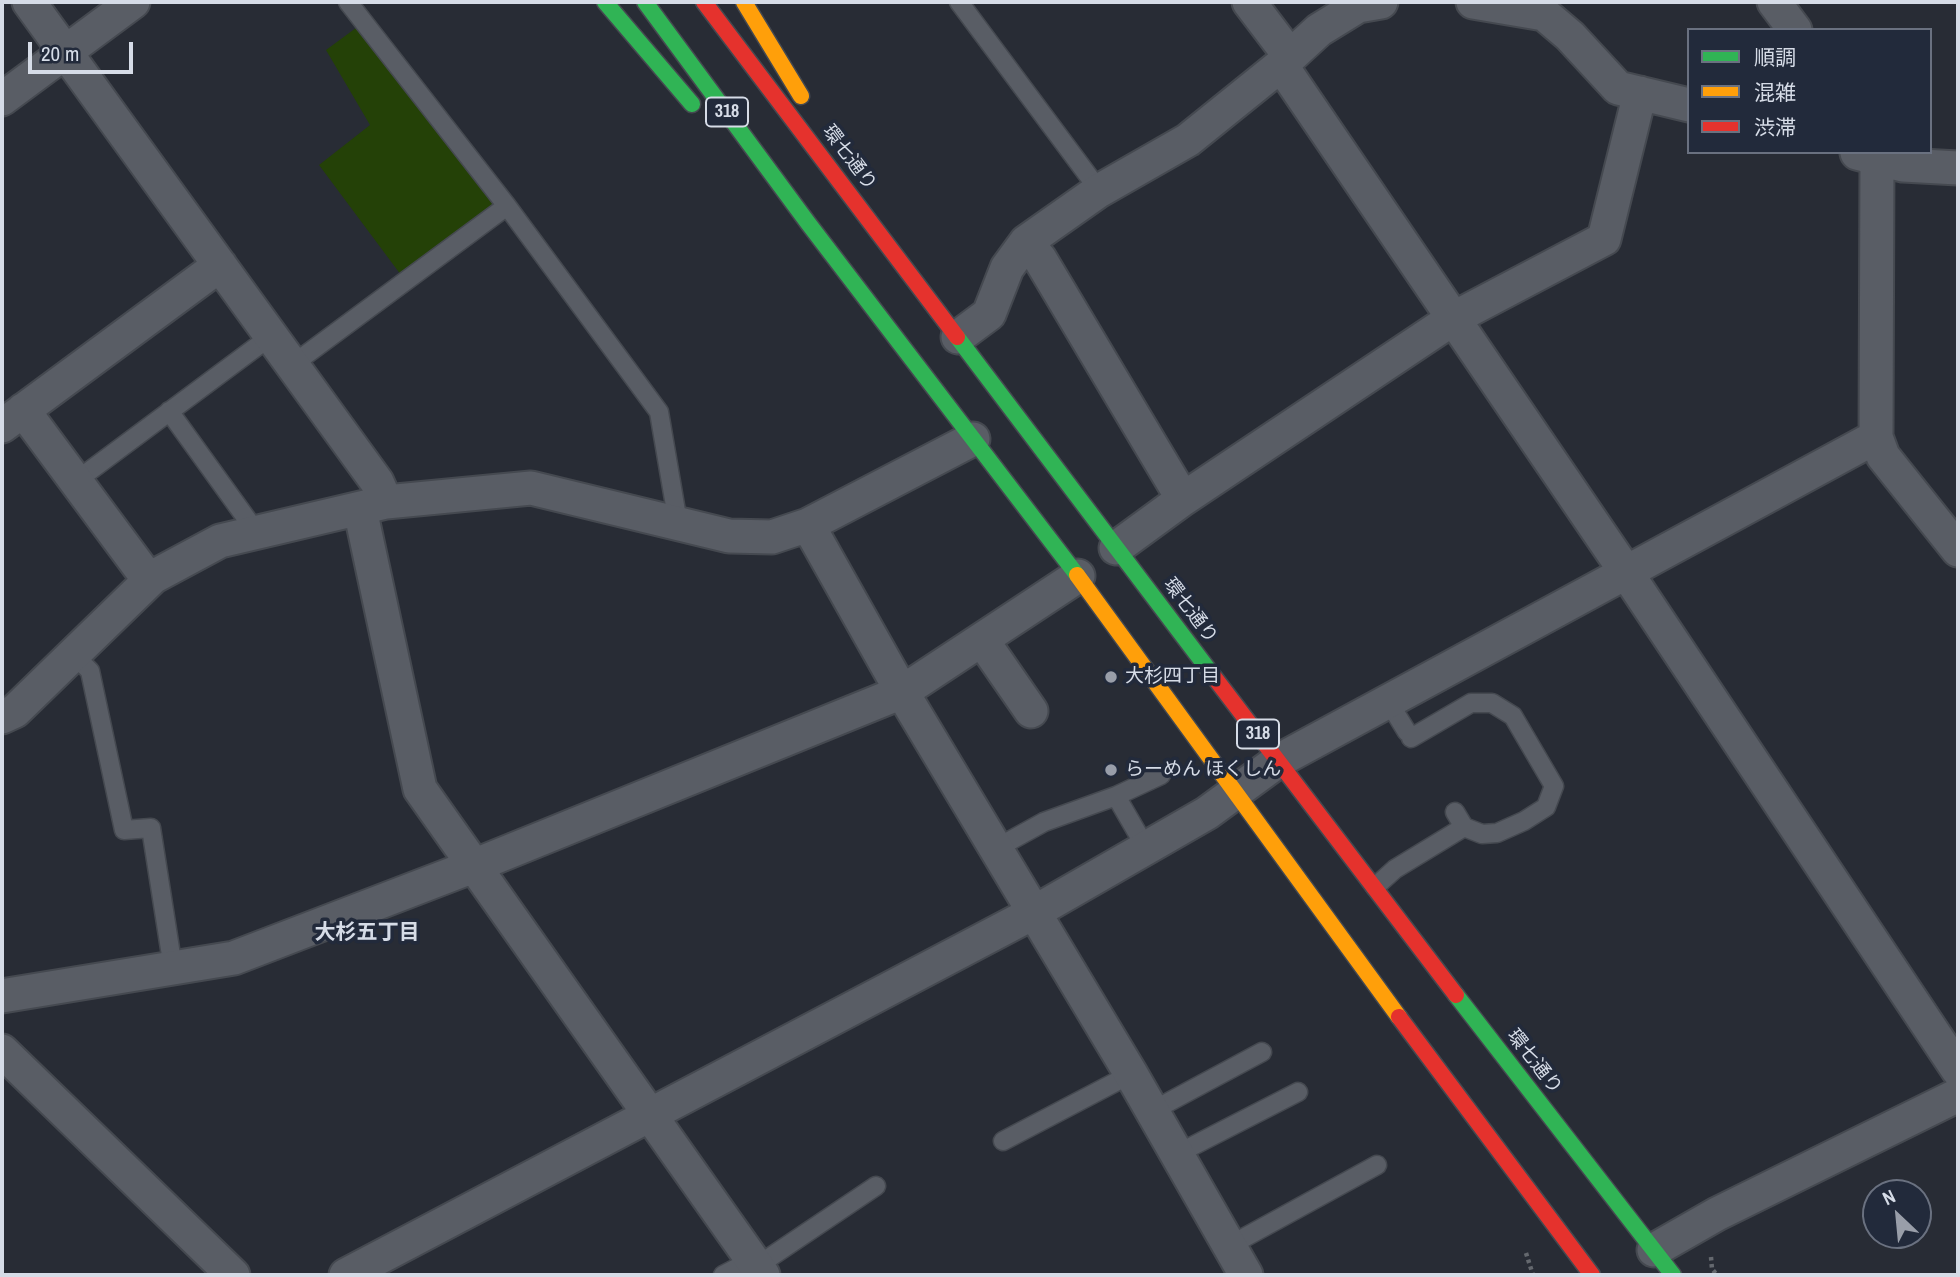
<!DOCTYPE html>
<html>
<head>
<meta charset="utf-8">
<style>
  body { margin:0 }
  #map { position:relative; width:1960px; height:1277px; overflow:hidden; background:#282c35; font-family:"Archivo Narrow","Noto Sans JP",sans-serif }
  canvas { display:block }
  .frame { position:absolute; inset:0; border:4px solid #d6dce7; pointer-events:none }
  .legend { position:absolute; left:1687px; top:28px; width:245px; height:126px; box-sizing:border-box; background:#222a3b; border:2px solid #6a7180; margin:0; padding:9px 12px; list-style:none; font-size:21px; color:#d6dce7 }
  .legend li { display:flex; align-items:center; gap:14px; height:35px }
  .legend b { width:35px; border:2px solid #6a7180 }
  .north { position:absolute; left:1862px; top:1179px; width:70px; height:70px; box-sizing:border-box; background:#222a3b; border:2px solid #6a7180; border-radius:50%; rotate:334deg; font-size:19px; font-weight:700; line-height:28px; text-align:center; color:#d6dce7 }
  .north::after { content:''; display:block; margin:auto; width:24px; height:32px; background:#999ea9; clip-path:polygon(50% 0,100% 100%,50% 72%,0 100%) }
  .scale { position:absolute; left:28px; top:42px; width:105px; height:32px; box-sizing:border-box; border:4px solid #d6dce7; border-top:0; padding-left:9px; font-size:21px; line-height:24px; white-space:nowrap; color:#d6dce7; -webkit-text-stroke:5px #222a3b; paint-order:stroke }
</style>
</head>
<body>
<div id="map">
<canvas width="1960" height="1277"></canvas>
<div class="frame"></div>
<ul class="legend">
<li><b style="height:9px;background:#30b455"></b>順調</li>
<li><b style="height:9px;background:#ff9f0a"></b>混雑</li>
<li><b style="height:9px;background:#e5322d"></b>渋滞</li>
</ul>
<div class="north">N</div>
<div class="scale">20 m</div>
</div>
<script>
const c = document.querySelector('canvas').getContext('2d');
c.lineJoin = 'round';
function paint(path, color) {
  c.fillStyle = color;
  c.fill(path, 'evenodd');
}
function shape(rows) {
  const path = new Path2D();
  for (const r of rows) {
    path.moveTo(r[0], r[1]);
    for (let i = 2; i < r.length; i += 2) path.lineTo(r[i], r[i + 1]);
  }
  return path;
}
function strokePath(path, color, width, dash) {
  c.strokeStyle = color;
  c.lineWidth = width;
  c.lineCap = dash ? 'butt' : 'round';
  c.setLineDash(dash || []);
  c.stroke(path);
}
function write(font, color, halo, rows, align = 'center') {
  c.font = font + ' "Archivo Narrow","Noto Sans JP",sans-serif';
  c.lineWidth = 7;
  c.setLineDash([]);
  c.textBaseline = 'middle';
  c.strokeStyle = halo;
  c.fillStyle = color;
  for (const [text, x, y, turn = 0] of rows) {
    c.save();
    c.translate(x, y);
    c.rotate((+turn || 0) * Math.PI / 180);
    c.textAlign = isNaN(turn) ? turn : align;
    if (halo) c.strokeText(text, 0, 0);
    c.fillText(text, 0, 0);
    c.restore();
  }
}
paint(shape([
  [360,25,498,201,401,275,319,165,370,125,326,50]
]), '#244107');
const lane = shape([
  [348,2,507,206,659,412,678,523],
  [959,2,1090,178,1097,192],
  [292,365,507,206],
  [169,411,249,522,253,535],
  [76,481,271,336],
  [73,654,90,671,124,830,151,828,173,968],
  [1388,701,1407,732],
  [1411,738,1471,703,1492,703,1513,716,1554,786,1546,807,1524,821,1497,833,1482,834,1464,827],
  [1116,796,1146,848],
  [995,849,1044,822,1116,796,1161,775],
  [1375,887,1395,869,1464,827,1455,812],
  [1152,1111,1262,1052],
  [1003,1141,1131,1074],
  [1177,1154,1298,1092],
  [1229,1246,1377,1165],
  [757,1266,876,1186],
  [723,1275,752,1260]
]);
const street = shape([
  [29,2,377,482,386,502],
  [1249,2,1290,56],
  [1473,2,1544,14,1570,36,1618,88,1689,105],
  [1774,2,1795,30],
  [1281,65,1626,572,1958,1070],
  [2,99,133,2],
  [1875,152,1877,158,1876,437],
  [1857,153,1903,165,1958,168],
  [1026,242,1040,259,1183,499],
  [958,337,989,314,1007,268,1026,242,1097,192,1188,140,1281,65,1319,30,1358,6,1381,2],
  [23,410,149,580],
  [2,426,220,265],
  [360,509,420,789,763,1275],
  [808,525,902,692,1131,1074,1246,1275],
  [1116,548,1183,499,1454,318,1604,239,1640,93],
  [982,640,1031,711],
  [2,717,15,711,153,577,220,541,386,502,531,488,729,536,772,537,808,525,973,439],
  [2,996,234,958,476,865,902,692,1078,576],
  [2,1051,233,1275],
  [1654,1250,1717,1214,1958,1095],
  [346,1275,1033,913,1207,813,1278,761,1876,437,1883,456,1958,550]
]);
const fast = shape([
  [605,2,692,104],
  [645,2,808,223,1077,575],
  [957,337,1211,673],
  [1456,995,1673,1275]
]);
const slow = shape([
  [744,2,801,96],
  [1077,575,1399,1017]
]);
const jam = shape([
  [704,2,957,337],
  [1211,673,1456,995],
  [1399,1017,1592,1275]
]);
strokePath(lane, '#454950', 21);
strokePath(street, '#454950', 37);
strokePath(fast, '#454950', 19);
strokePath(slow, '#454950', 19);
strokePath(jam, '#454950', 19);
strokePath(shape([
  [1526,1253,1533,1275],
  [1711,1257,1712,1269,1717,1275]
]), '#64686e', 4.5, [3.5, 3.5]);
strokePath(lane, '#595d65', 18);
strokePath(street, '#595d65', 33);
strokePath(fast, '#30b455', 16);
strokePath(slow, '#ff9f0a', 16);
strokePath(jam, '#e5322d', 16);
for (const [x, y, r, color] of [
  [1111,677,7,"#999ea9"],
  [1111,770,7,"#999ea9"]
]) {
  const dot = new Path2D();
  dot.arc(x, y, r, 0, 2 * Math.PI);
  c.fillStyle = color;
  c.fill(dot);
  strokePath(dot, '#222a3b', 2.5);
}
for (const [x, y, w] of [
  [727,112,42],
  [1258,734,42]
]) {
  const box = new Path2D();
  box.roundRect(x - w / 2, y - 14.5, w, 29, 5);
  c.fillStyle = '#222a3b';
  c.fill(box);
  strokePath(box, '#d6dce7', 2);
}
write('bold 18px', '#d6dce7', null, [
  ["318",727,112],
  ["318",1258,734]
]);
write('19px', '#d6dce7', '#222a3b', [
  ["環七通り",849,158,53],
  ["環七通り",1190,611,53],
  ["環七通り",1534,1062,52]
]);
write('19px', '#d6dce7', '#222a3b', [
  ["大杉四丁目",1125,677],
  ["らーめん ほくしん",1125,770]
], 'left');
write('bold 21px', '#d6dce7', '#222a3b', [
  ["大杉五丁目",367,933]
]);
</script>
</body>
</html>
